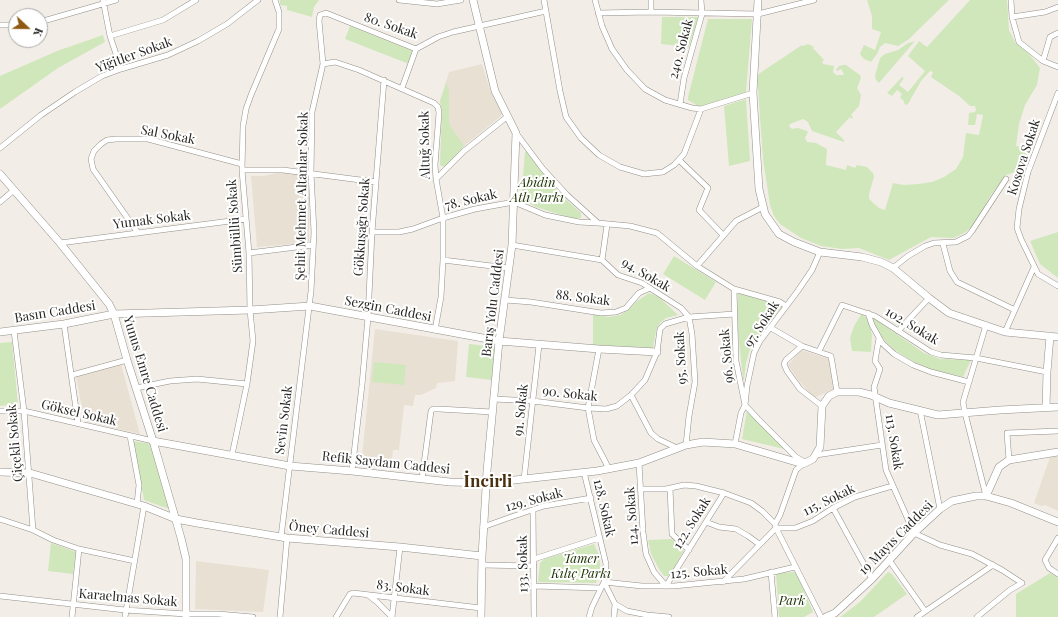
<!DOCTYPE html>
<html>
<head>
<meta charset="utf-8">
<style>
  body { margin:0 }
  #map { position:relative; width:1058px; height:617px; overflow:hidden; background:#f2eee7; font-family:"Playfair Display",serif }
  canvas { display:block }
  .north { position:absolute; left:8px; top:8px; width:40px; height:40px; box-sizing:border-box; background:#fff; border:1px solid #a9a8a7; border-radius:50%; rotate:112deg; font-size:11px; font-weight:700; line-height:16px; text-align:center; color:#272623 }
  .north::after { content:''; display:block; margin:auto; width:14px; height:18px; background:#905910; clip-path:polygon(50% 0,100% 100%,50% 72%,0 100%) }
</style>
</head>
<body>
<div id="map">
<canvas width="1058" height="617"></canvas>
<div class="north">K</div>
</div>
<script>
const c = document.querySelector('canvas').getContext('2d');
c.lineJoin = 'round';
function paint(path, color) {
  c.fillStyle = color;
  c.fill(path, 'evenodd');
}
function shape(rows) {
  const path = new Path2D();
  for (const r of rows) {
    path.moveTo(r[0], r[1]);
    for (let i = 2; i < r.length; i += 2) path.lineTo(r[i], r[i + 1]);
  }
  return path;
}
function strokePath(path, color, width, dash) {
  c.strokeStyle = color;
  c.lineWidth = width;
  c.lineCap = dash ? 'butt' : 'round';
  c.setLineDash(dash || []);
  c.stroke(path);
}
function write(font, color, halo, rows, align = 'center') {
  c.font = font + ' "Playfair Display",serif';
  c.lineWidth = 4;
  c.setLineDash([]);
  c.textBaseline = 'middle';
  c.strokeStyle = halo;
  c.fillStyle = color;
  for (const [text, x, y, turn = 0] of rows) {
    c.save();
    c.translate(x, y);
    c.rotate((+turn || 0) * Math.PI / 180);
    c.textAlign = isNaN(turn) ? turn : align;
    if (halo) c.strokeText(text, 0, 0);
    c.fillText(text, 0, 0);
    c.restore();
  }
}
paint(shape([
  [482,64,490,90,502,113,500,117,464,146,445,167,440,165,442,111,440,101,449,72],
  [280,172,309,175,309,241,305,243,257,247,251,176,264,176],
  [375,329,458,341,455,381,437,383,436,388,421,395,415,395,413,406,404,405,399,450,393,450,391,468,361,466],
  [801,350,829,359,834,389,814,398,798,380,788,365],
  [121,364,140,434,88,422,84,418,76,377],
  [1058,456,1058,511,1045,505,1041,506,1034,503,1050,457],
  [196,561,269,570,263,612,195,609]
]), '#e8e0d3');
paint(shape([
  [280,0,319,0,314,7,312,17,287,10,287,6,280,5],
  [867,0,949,0,908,40,898,46,885,43,880,47,877,54,871,62,864,59,860,54,864,45,875,50,881,32,872,29,872,16],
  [970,0,1007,0,1009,30,1015,42,1030,55,1040,68,1037,85,1025,105,1019,124,1016,146,1031,148,1022,170,1006,175,989,198,978,220,966,232,954,238,931,237,889,260,859,248,842,249,821,246,801,238,780,224,774,216,770,205,763,159,757,75,802,45,803,46,808,44,814,47,813,48,824,60,822,62,823,64,834,66,833,72,836,75,844,75,842,70,840,69,838,71,836,70,839,66,843,65,846,65,860,75,861,78,857,88,861,95,859,106,851,115,853,117,851,119,850,117,836,132,844,140,844,142,812,131,808,122,803,119,790,124,789,126,792,129,798,128,807,131,808,132,805,138,807,142,816,143,827,149,826,165,846,170,847,165,855,168,857,165,867,167,873,173,874,177,869,194,869,199,879,208,885,210,893,183,904,185,918,184,932,182,944,177,956,169,963,157,966,133,979,135,983,115,977,114,975,125,968,125,969,113,975,112,976,110,975,106,970,106,959,96,931,77,933,72,930,71,921,81,908,104,906,105,904,103,904,101,900,98,902,94,897,90,892,96,887,93,902,77,904,78,899,85,908,92,925,71,908,56,919,41,927,47],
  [662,17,698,17,689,47,661,44],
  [708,19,752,19,746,92,703,106,698,106,688,100,688,97],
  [350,26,413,51,409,64,345,39],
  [103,35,105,42,58,68,0,109,0,76,57,51],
  [915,41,879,83,876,80,875,76,880,58,885,54,898,50,908,43],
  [446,83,449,90,449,124,464,146,445,167,440,165,442,111,440,101],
  [746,99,750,161,729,166,724,106],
  [527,151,541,171,562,196,581,213,581,218,574,219,536,207,521,199,525,152],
  [1058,232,1058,278,1040,264,1030,241],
  [674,256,716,282,705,300,663,274],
  [649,293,659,297,678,315,666,318,660,323,656,331,653,348,593,345,593,313,608,317,620,315,628,310,636,302],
  [738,293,768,301,778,304,782,307,756,339,750,349,746,363,744,380,743,380,737,321],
  [862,313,865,316,870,325,872,335,871,352,852,351,850,338,854,326],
  [872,317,924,353,940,359,971,360,963,377,930,369,912,361,896,351,884,340,876,327],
  [12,342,18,404,0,406,0,343],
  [469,344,495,347,492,380,466,377],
  [374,362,406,365,404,385,372,382],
  [748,405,786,446,784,449,742,439],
  [133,441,152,444,172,510,144,500],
  [672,539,684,550,673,570,668,576,664,576,659,569,651,554,648,540],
  [51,543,76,552,73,574,48,571],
  [594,544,599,555,601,572,596,583,538,582,540,563,544,559],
  [796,572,813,612,804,617,779,617,776,573],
  [888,572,892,574,907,594,874,617,840,617,860,602],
  [1050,573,1058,578,1058,617,1016,617,1016,594]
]), '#d0e7bc');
const street = shape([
  [103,0,110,36,121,69],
  [399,0,437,4,461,0],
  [544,0,560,91,566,117,581,138,599,155,620,167,644,174,663,172,674,165,684,154,701,109],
  [595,0,602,26,612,49,627,70,645,89,665,100,692,108,701,109,753,93],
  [651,0,651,12],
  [1011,0,1012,17,1019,42,1043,61,1058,67],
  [598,13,651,12,758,14,814,0],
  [1012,17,1045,12,1058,7],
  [40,22,116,0],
  [0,25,16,25],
  [110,36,163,20,196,0],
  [1043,61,1050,37,1058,33],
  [323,64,335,62,359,70,434,103,438,107,439,113,435,165,436,179,443,218,443,260,441,297,435,330],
  [402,88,416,49],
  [1058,93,1028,172,1019,209,1017,228,1021,239,1038,274,1058,286],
  [680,104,684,78,702,14,701,0],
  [516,133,543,169,567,195,598,223,630,226,657,233,697,266,734,289,780,302,786,306],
  [0,148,41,115,75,92,102,76,121,69,168,55,198,41,227,24,258,0],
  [679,160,708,188,699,210,723,235],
  [242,170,283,170,376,182],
  [436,179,464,151,508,116],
  [0,202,14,190],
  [607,225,602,260,618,275,642,283,681,308,689,317,692,334,695,382,689,416,686,445],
  [372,232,399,232,413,229,443,218,475,209,514,202,545,215,579,222,597,223],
  [138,233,93,169,91,159,94,151,101,144,107,140,116,139,148,139,242,164],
  [60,243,246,219],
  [943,244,950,271,957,282,1015,310],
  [512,245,602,260],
  [249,253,313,245],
  [443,260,508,268],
  [697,266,736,221,763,207],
  [893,268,908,256,925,246,934,243,956,242,968,236,972,231,1006,179],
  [734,289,736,361,745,405,741,413,735,444],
  [505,300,531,302,601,313,616,312,626,308,639,293,650,288],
  [868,313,872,325,882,343,894,354,913,365,931,372,969,382],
  [64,324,78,423],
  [771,328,802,346,831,356,837,392],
  [14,331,24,411,33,530],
  [898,331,929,298],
  [1005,332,1034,267],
  [879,338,875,361,880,369,874,387,886,470,914,533,940,545,972,554,1002,570,1022,583,1010,590,977,617],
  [802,346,786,360,784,364,787,371,800,389,822,406],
  [599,349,588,408,594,440,609,469],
  [819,351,842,305,875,316,931,352,941,355,976,358,1047,372],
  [72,375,127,360],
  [136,388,170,381,197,379,247,384],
  [631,395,651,433,658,439,677,448],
  [494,399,533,401,588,408,606,409,617,406,631,395,645,380,657,352,660,329,665,324,689,317,735,314],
  [920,410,940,509],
  [0,411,24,411,153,441],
  [130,436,139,485,137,504],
  [232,455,247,384,253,341,250,310,249,253,242,170,243,126,246,109,251,95,279,29,279,12,275,0],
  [816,455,882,445],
  [1009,460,1007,433,1058,431],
  [639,463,643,532,646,554,654,572,666,586,724,493],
  [352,471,362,385,368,317,372,232,384,80],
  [584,472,606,564,604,582,592,607,589,617],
  [422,479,431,411,433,409,439,409,492,412],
  [524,479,539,345],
  [670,488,672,534,689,550],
  [641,489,666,489,684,485,696,486,724,493,751,503,762,511,775,524,776,528,723,582],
  [986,496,965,413,963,402,986,325],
  [833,508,872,579],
  [533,510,534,617],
  [0,519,33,530,53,540,79,549,135,561],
  [706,522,719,527,736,529,748,536,759,544],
  [775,524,780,515,796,470,803,464,803,461,796,457,758,419,745,405,747,386,754,353,760,341,797,292,812,270,820,252],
  [483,527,511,517,544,506,591,498],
  [776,528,795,528,813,521,833,508,855,497,892,486],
  [776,528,821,617],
  [281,537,311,291,314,232,311,173,312,112,323,64,319,21,320,15,326,13,416,49,438,37,453,32,546,11],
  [1058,538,1045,560,1049,568,1058,574],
  [534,559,599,538],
  [889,560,925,611],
  [482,565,534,566],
  [771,572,775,617],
  [604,582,642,586,674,586,744,579,795,567],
  [604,582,615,604,627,611,647,615,669,617],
  [534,586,601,588],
  [368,595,377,602,392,617],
  [0,596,125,610,186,614,218,614,253,617],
  [72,617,79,549],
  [125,617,144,506],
  [280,617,287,538],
  [336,617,350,594,353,593,481,608],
  [392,617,400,547],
  [614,617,615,604],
  [917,617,993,565]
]);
const secondary = shape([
  [473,0,495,91,516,133,512,245,499,341,487,471,482,556,481,617],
  [758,0,753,93,759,189,765,214,779,234,794,242,820,252,862,257,881,262,893,268,929,298,949,313,1005,332,1058,337],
  [0,174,60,243,109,304,114,314,127,360,153,441,181,538,186,559,186,617],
  [0,332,64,324,114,314,250,310,310,306,499,341,599,349,657,352],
  [1046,408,1047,372,1050,336],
  [153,441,290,466,352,471,450,482,487,483,597,471,639,463,686,445,703,442,735,444,803,464,813,459,820,447,822,406,829,396,837,392,859,392,871,395,889,403,938,415,1000,410,1058,407],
  [0,472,30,473,144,506,176,519,197,523,287,538,400,547,482,556],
  [986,496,999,467,1009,460,1058,452],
  [826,617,835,613,872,579,914,533,940,509,952,501,976,496,986,496,1011,503,1058,522]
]);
strokePath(street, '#938f89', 6);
strokePath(secondary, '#938f89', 8);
strokePath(street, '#fff', 5);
strokePath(secondary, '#fff', 7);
write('13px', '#272623', '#fff', [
  ["80. Sokak",391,26,19],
  ["240. Sokak",681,49,-75],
  ["Yiğitler Sokak",134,55,-20],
  ["Sal Sokak",168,135,11],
  ["Altuğ Sokak",425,145,-91],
  ["Kosova Sokak",1024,157,-72],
  ["Şehit Mehmet Altanlar Sokak",302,196,-89],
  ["78. Sokak",471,200,-13],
  ["Yumak Sokak",152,220,-7],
  ["Sümbüllü Sokak",235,226,-94],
  ["Gökkuşağı Sokak",362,227,-86],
  ["94. Sokak",646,275,30],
  ["88. Sokak",583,298,7],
  ["Barış Yolu Caddesi",493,303,-83],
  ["Sezgin Caddesi",388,309,11],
  ["Basın Caddesi",55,312,-9],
  ["97. Sokak",762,324,-57],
  ["102. Sokak",912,326,31],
  ["96. Sokak",727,356,-95],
  ["95. Sokak",681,358,-93],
  ["Yunus Emre Caddesi",145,374,73],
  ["90. Sokak",570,394,6],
  ["91. Sokak",521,410,-84],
  ["Göksel Sokak",79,413,13],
  ["Sevin Sokak",284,420,-83],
  ["113. Sokak",894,442,81],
  ["Çiçekli Sokak",15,443,-95],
  ["Refik Saydam Caddesi",386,463,6],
  ["129. Sokak",534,500,-15],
  ["115. Sokak",829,500,-26],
  ["128. Sokak",604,508,77],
  ["124. Sokak",632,516,-94],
  ["122. Sokak",692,523,-58],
  ["Öney Caddesi",329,530,5],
  ["19 Mayıs Caddesi",896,538,-45],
  ["133. Sokak",523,564,-91],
  ["125. Sokak",699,572,-5],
  ["83. Sokak",403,588,7],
  ["Karaelmas Sokak",128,598,5]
]);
write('italic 13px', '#1c3100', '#fff', [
  ["Abidin",537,183],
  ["Atlı Parkı",537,198],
  ["Tamer",581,559],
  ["Kılıç Parkı",581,574],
  ["Park",792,601]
]);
write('bold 17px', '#4a2f0f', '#fff', [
  ["İncirli",488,482]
]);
</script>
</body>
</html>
